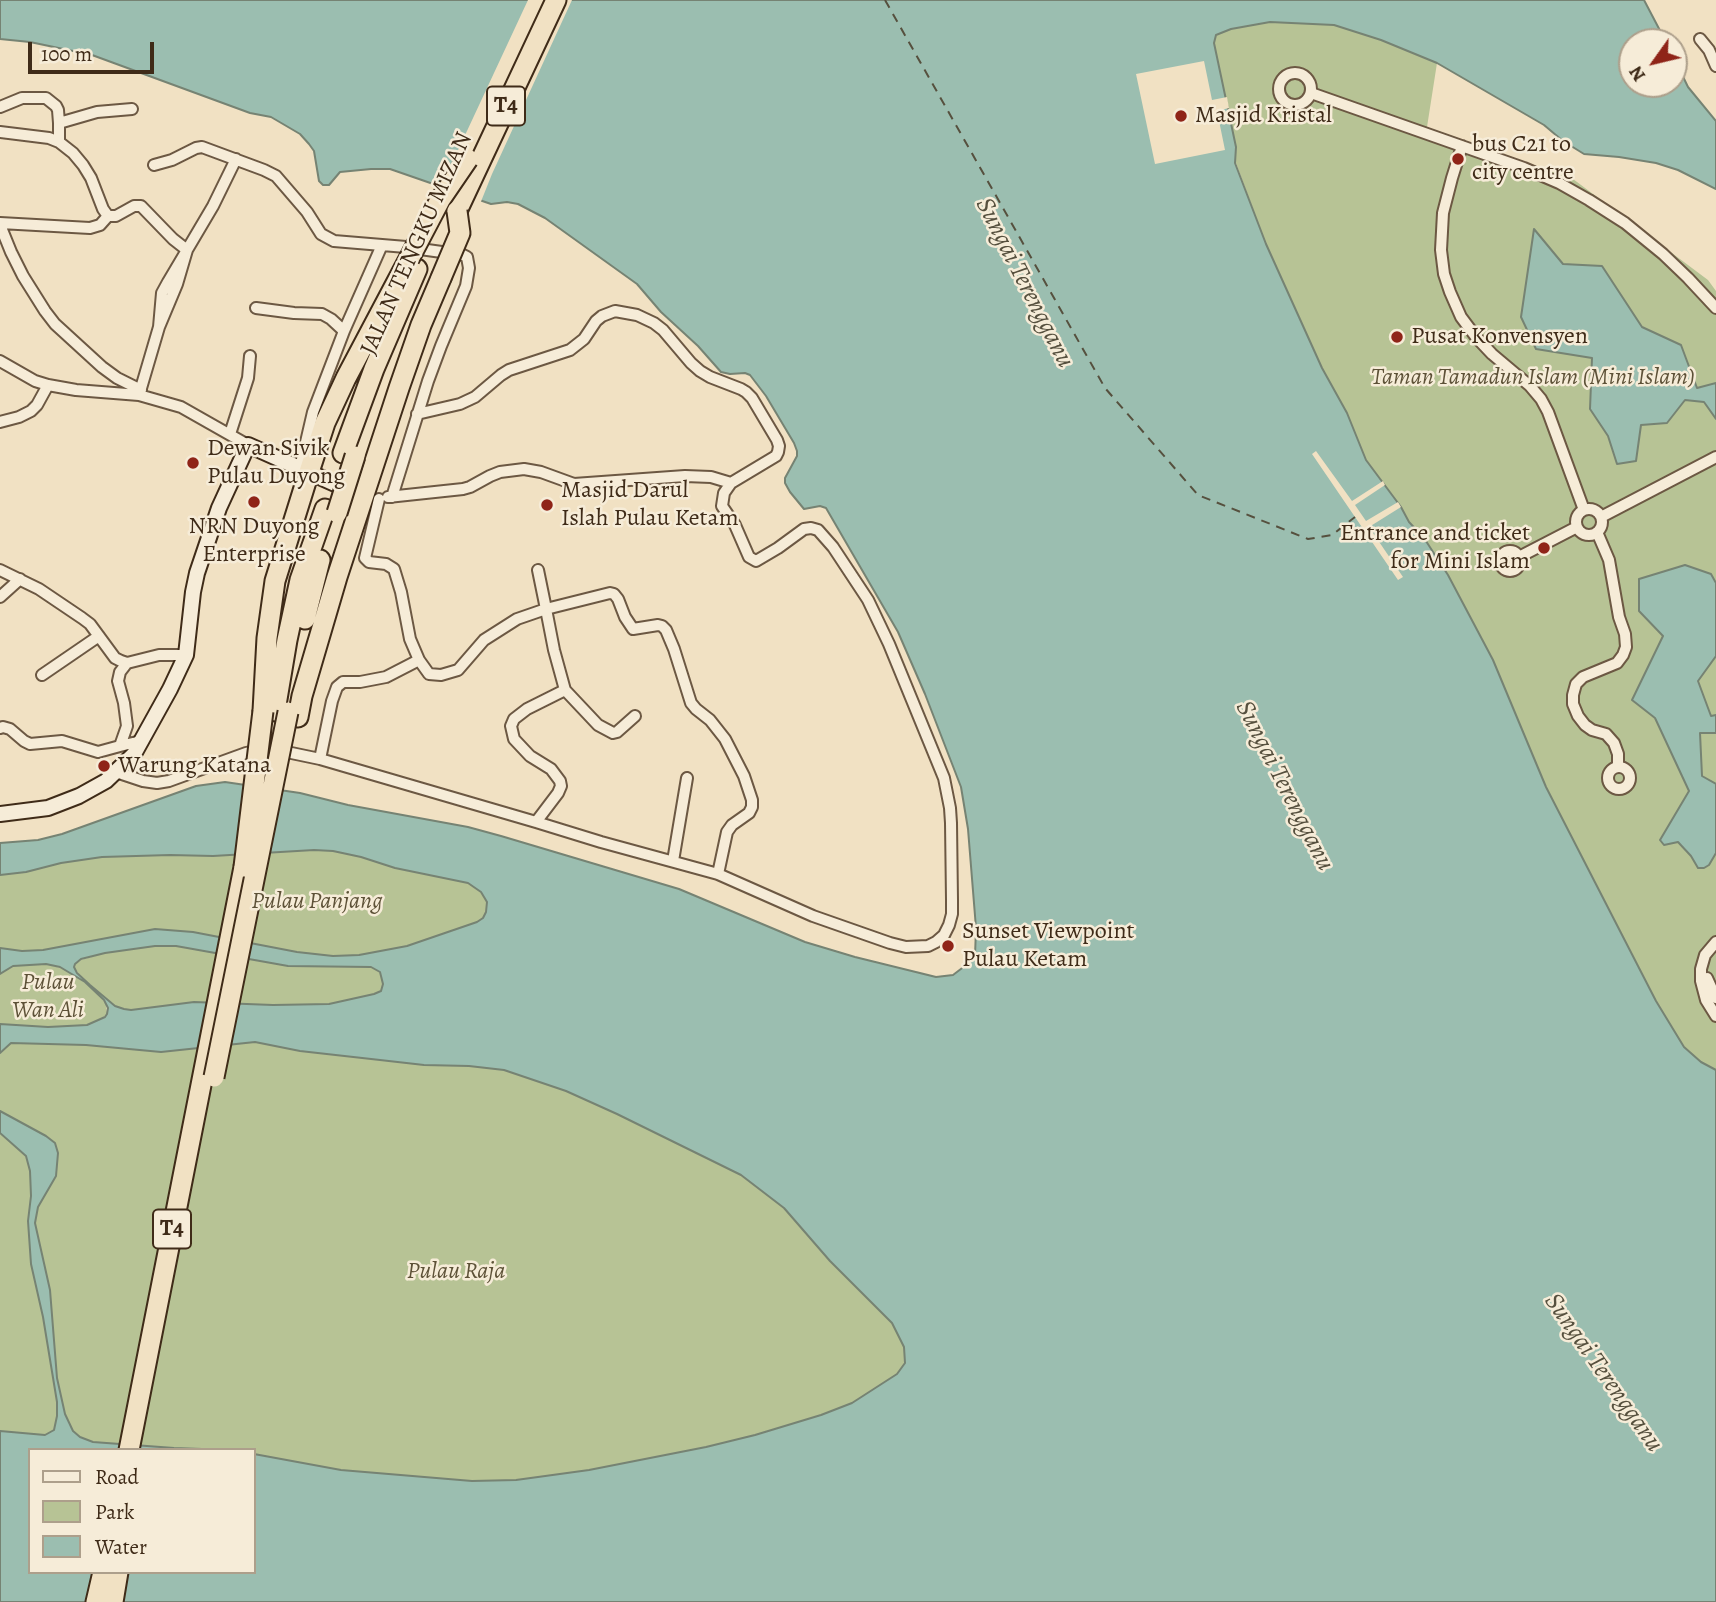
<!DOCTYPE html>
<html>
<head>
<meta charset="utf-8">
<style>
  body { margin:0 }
  #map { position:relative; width:1716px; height:1602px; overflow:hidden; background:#f1e1c3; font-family:Alegreya,serif }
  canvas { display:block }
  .legend { position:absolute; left:28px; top:1448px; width:228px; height:126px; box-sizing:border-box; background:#f6ecd8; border:2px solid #ad9f8b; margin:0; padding:9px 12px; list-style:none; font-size:21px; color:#3f2b18 }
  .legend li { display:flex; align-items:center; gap:14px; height:35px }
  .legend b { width:35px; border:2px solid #ad9f8b }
  .north { position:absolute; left:1618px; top:28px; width:70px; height:70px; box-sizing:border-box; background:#f6ecd8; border:2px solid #ad9f8b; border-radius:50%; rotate:236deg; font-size:19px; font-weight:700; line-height:28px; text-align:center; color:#3f2b18 }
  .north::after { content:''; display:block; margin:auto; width:24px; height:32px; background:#8f2418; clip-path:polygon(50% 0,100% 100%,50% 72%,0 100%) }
  .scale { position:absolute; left:28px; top:42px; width:126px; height:32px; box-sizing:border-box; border:4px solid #3f2b18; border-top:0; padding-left:9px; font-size:21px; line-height:24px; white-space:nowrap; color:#3f2b18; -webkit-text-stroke:5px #f6ecd8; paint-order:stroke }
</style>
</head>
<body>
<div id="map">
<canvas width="1716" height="1602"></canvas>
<ul class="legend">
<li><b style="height:9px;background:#f6ecd8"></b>Road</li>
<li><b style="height:19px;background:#b7c395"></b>Park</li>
<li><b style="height:19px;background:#9bbeb0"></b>Water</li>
</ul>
<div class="north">N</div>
<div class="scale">100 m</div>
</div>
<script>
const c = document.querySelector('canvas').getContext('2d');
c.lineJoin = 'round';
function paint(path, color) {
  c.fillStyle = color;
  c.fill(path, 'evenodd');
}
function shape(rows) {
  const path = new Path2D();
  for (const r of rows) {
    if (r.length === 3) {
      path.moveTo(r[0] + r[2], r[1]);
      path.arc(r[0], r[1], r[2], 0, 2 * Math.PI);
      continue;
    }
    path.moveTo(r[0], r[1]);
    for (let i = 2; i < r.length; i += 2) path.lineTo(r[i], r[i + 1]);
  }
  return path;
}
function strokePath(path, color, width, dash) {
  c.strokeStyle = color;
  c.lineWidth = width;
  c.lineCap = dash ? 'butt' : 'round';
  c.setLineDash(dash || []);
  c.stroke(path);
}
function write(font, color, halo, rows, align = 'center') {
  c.font = font + ' Alegreya,serif';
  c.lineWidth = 5;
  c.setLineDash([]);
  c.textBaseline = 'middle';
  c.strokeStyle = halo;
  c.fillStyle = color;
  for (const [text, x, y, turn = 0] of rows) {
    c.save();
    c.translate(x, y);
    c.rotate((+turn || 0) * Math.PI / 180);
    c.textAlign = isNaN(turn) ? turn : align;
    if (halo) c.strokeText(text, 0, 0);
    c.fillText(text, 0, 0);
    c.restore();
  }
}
paint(shape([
  [1270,22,1334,25,1381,40,1437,63,1427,127,1573,179,1708,280,1716,291,1716,1070,1701,1062,1684,1047,1656,1001,1546,787,1493,660,1448,575,1424,538,1409,522,1401,507,1366,460,1347,413,1322,368,1266,244,1236,163,1147,177,1216,35,1231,29],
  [314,850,333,851,361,857,395,868,468,883,481,892,487,902,486,912,483,918,477,922,439,935,407,946,359,955,333,956,297,952,193,932,73,945,43,950,22,951,0,948,0,875,26,872,61,863,102,857,170,855,213,856],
  [461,933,1018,1302,897,1374,852,1403,821,1415,755,1435,706,1447,589,1470,516,1480,472,1481,341,1470,254,1454,254,1450,174,1448,93,1442,80,1437,73,1431,65,1414,57,1378,50,1290,35,1223,38,1207,56,1176,46,1136,0,1111,0,1053,11,1043,86,1045,161,1051,193,1002,143,1009,124,1009,115,1006,94,989,106,1004,107,1014,100,1020,87,1025,48,1027,0,1024,0,974,13,966,46,964,68,970,84,981,74,967,75,964,81,960,105,953,155,946,176,946,288,966,320,967],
  [0,1133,26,1156,30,1171,31,1196,28,1221,31,1264,43,1317,57,1402,57,1416,54,1430,45,1435,0,1431]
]), '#b7c395');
const water = shape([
  [0,0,1644,0,1666,42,1632,42,1632,84,1674,84,1674,58,1688,87,1716,121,1716,189,1678,170,1656,163,1619,157,1584,154,1563,141,1544,125,1437,63,1381,40,1334,25,1270,22,1231,29,1216,35,1214,43,1236,147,1235,163,1266,244,1322,368,1347,413,1366,460,1401,507,1409,522,1424,538,1448,575,1493,660,1546,787,1656,1001,1684,1047,1701,1062,1716,1070,1716,1602,0,1602,0,1431,45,1435,54,1430,57,1416,57,1402,43,1317,31,1264,28,1221,31,1196,30,1171,26,1156,0,1133,0,1111,46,1136,55,1143,58,1153,56,1176,38,1207,35,1223,50,1290,57,1378,65,1414,73,1431,80,1437,93,1442,174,1448,230,1450,30,1450,30,1572,254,1572,254,1454,341,1470,472,1481,516,1480,589,1470,706,1447,755,1435,821,1415,852,1403,897,1374,905,1363,904,1347,892,1323,830,1261,784,1208,741,1175,617,1114,566,1091,504,1070,469,1066,424,1065,380,1060,300,1051,255,1042,161,1052,86,1045,11,1043,0,1053,0,1024,48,1027,87,1025,105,1017,107,1014,108,1008,104,1000,85,982,60,967,46,964,13,966,0,974,0,948,22,951,43,950,155,929,193,932,297,952,333,956,359,955,407,946,477,922,483,918,486,912,487,902,481,892,468,883,395,868,361,857,333,851,314,850,213,856,170,855,102,857,61,863,26,872,0,875,0,843,38,840,62,834,196,786,225,782,300,793,348,805,468,827,501,836,679,889,805,942,855,957,936,977,953,975,970,962,975,956,976,928,968,829,961,787,925,694,898,632,826,508,820,506,804,509,790,492,785,483,785,478,797,456,797,451,794,443,766,396,750,375,745,373,730,374,721,372,698,346,661,312,637,284,545,218,518,204,507,202,491,204,390,169,371,169,340,172,329,185,323,185,319,181,314,151,309,144,300,134,271,117,250,113,92,55,30,42,0,39,0,0],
  [155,946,176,946,288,966,371,967,380,972,383,984,381,991,374,994,329,1004,273,1005,194,1002,131,1010,124,1009,115,1006,90,985,77,973,74,967,75,964,81,959,105,953,155,946],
  [1534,229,1563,264,1602,266,1642,327,1681,345,1697,388,1716,383,1716,419,1704,402,1685,400,1667,423,1641,425,1636,461,1617,464,1608,436,1590,409,1592,358,1536,349,1521,317,1534,229],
  [1685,565,1711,574,1716,583,1716,656,1698,681,1711,716,1716,715,1716,733,1700,733,1702,776,1716,784,1716,853,1709,865,1704,868,1698,868,1691,856,1678,842,1664,845,1660,840,1689,791,1655,718,1632,700,1663,636,1639,611,1639,579,1685,565]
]);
paint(water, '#9bbeb0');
strokePath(water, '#768373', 2);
paint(shape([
  [528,0,572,0,492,174,480,204,438,189,453,161],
  [1204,61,1212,100,1227,97,1229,108,1217,111,1225,150,1155,164,1136,74],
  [1316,451,1352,501,1383,481,1385,485,1355,505,1366,521,1398,502,1401,507,1369,527,1403,577,1398,580,1312,454]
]), '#f1e1c3');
strokePath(shape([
  [885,0,1105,388,1198,495,1308,539,1332,535,1355,517]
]), '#56503e', 2, [9, 7]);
const street = shape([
  [1700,39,1709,50,1716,66],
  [1295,89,16],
  [1311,93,1524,168,1559,183,1589,200,1625,223,1663,254,1688,278,1716,308],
  [0,107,22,98,46,98,56,106,58,110,59,123],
  [0,132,49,138,59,142,59,123,97,112,132,109],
  [59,142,73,153,83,165,91,178,103,209,108,216],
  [1462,146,1452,178,1443,213,1441,250,1444,274,1450,292,1461,317,1476,337,1492,354,1530,386,1541,399,1548,412,1584,510],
  [154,165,172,160,196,148,202,147,264,170,276,176,307,212,321,234,334,241,406,247,463,255,467,257,469,268,466,286,441,346,428,381,392,497],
  [0,223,90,228,100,225,108,216,116,216,134,206,141,206,173,239,187,250,168,282,162,293,159,327],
  [0,225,11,252,23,276,45,311,55,324,102,367,117,378,141,390],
  [256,308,294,313,322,314,331,319,344,331],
  [0,361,35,381,48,385,76,390,139,395,181,407,248,445],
  [139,395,159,327,177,284,187,250,213,206,236,159],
  [0,422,19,417,31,411,37,405,48,385],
  [230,434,248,378,250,356],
  [300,468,313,412,344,331,382,245],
  [388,497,463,489,470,487,490,476,500,472,524,469,541,472,574,484,685,476,711,477,731,483],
  [379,499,365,558,369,562,386,564,394,569,401,592,410,639,419,660,429,674,441,675,458,670,484,640,517,619,546,609,554,650,565,690],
  [1589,522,13],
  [1601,517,1716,457],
  [1597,532,1609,560,1619,617,1625,634,1626,647,1623,655,1617,663,1583,677,1576,684,1573,695,1573,704,1578,716,1585,725,1592,730,1606,734,1614,743,1618,754,1618,767],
  [1510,561,10],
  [1519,557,1577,527],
  [0,570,39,589,82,618,90,624,115,658,121,661,127,663,159,655,186,655],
  [538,570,546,609,610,593,614,594,618,599,625,617,633,629,658,625,662,626,666,630,674,649,691,703,696,709,710,720,725,739,744,776,752,800,752,807,749,813,732,825,727,832,718,874],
  [0,597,20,579],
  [127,663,120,672,118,681,124,703,127,726,120,746,141,741],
  [42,675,99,636],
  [0,728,3,727,10,729,24,741,30,744,62,741,98,752,120,746],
  [277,750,320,759,536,822,601,842,718,874,813,916,890,943,906,947,928,946,936,942,944,935,949,925,952,914,952,900,951,823,950,808,944,778,889,644,868,600,833,547,818,530,811,528,804,529,778,548,756,561,749,557,735,525,722,506,724,493,731,483,776,456,778,452,779,446,777,440,752,398,746,392,741,389,710,377,700,371,691,363,663,330,654,323,637,315,615,311,602,316,596,321,584,339,570,350,509,370,501,375,475,397,460,404,417,414],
  [320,759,332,701,337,687,343,682,360,682,386,677,419,660],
  [1619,778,11],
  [116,772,143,781,157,783,169,781,246,753,261,750],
  [536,822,558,793,561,786,560,781,551,769,530,756,514,739,511,726,514,719,527,709,565,690,598,725,613,733,617,732,635,716],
  [673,861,687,778],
  [1716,942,1705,955,1701,969,1701,981,1706,1000,1716,1016],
  [1707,978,1716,998]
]);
const secondary = shape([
  [0,814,48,808,79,796,106,781,134,754,170,689,186,655,193,592,197,573,219,508,248,445,351,491]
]);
const highway = shape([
  [457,211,556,0],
  [343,453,374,369,417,269],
  [305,619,320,560],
  [263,711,267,638,275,581,309,472,325,423,346,378,409,259],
  [275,711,287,640,300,580,325,509],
  [298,717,302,696,337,577,399,388,421,325,441,278],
  [129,1450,244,867],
  [96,1602,103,1572],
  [113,1602,118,1572]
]);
strokePath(street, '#6c5843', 14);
strokePath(secondary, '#3f2b18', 18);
strokePath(highway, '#3f2b18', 23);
strokePath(street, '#f6ecd8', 10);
strokePath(secondary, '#f6ecd8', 14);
strokePath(highway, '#f1e1c3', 19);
const highwayBridge = shape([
  [409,259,440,200,468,159],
  [441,278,460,233,457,211],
  [337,513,355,456],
  [244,867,263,711],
  [214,1077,288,712]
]);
strokePath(highwayBridge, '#3f2b18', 23, []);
strokePath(highwayBridge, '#f1e1c3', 19);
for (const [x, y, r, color] of [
  [1181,116,7,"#8f2418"],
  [1458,159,7,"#8f2418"],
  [1397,337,7,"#8f2418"],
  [193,463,7,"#8f2418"],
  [254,502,7,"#8f2418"],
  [547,505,7,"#8f2418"],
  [1544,548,7,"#8f2418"],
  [104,766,7,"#8f2418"],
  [948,946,7,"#8f2418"]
]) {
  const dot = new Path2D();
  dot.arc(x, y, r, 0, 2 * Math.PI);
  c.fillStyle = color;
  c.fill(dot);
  strokePath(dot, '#f6ecd8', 2.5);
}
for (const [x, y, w] of [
  [506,106,38],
  [172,1229,38]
]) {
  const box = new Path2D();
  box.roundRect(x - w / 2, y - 19.5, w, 39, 5);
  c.fillStyle = '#f6ecd8';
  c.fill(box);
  strokePath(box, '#3f2b18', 2);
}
write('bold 23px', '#3f2b18', null, [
  ["T4",506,106],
  ["T4",172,1229]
]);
write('24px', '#3f2b18', '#f6ecd8', [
  ["Masjid Kristal",1195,116],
  ["bus C21 to",1472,145],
  ["city centre",1472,173],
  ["Pusat Konvensyen",1411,337],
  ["Dewan Sivik",207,449],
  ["Pulau Duyong",207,477],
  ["Masjid Darul",561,491],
  ["Islah Pulau Ketam",561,519],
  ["NRN Duyong",254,527,"center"],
  ["Enterprise",254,555,"center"],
  ["Entrance and ticket",1530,534,"right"],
  ["for Mini Islam",1530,562,"right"],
  ["Warung Katana",118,766],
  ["Sunset Viewpoint",962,932],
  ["Pulau Ketam",962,960]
], 'left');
write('24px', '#3f2b18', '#f6ecd8', [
  ["JALAN TENGKU MIZAN",417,244,-66]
]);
write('italic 24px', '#5d5137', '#f6ecd8', [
  ["Taman Tamadun Islam (Mini Islam)",1533,378],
  ["Pulau Panjang",317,902],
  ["Pulau",48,983],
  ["Wan Ali",48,1011],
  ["Pulau Raja",456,1272]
]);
write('italic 26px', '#56503e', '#f6ecd8', [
  ["Sungai Terengganu",1024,283,63],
  ["Sungai Terengganu",1284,786,63],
  ["Sungai Terengganu",1603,1373,55]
]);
</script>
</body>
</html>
